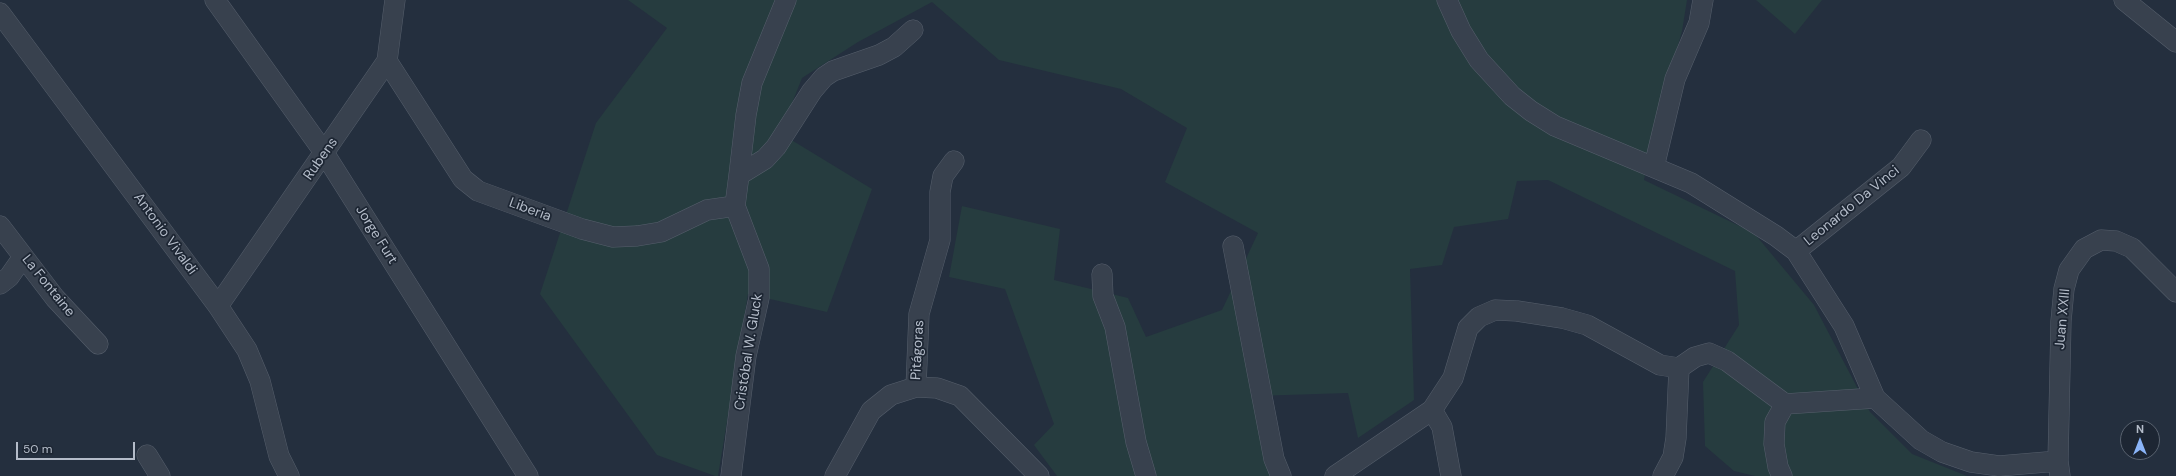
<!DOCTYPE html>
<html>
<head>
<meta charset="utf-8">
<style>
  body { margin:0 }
  #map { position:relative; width:2176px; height:476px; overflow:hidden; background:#242f3e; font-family:"DM Sans",sans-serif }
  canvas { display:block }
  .north { position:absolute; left:2120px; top:420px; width:40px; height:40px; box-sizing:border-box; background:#1d2633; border:1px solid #59626f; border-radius:50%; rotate:0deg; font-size:11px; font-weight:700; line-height:16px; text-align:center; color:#b4bcc9 }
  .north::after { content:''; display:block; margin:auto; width:14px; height:18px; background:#8ab4f8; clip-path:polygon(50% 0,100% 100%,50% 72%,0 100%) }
  .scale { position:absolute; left:16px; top:442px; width:119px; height:18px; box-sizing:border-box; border:2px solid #b4bcc9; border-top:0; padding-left:5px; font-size:12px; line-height:14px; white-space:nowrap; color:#b4bcc9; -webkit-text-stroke:3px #1d2633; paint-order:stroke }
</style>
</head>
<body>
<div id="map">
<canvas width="2176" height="476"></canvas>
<div class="north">N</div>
<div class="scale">50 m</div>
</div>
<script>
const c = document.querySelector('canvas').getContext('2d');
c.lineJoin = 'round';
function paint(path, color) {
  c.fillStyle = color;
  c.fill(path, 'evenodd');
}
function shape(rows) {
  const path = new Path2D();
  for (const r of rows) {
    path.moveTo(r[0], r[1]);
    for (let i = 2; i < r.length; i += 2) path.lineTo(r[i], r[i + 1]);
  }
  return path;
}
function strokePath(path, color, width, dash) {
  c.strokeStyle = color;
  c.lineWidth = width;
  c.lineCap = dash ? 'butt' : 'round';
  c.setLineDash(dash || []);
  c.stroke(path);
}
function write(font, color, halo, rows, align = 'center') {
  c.font = font + ' "DM Sans",sans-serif';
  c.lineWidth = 3.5;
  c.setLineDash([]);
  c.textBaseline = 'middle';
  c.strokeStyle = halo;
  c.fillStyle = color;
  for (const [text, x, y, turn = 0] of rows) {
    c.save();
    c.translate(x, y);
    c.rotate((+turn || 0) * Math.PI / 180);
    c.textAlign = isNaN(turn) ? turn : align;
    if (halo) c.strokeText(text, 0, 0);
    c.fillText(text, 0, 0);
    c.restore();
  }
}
paint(shape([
  [628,0,1687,0,1682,31,1652,137,1644,180,1754,233,1814,305,1870,412,1912,454,1967,476,1755,476,1734,471,1705,446,1703,382,1739,325,1735,271,1548,180,1517,181,1508,219,1454,227,1442,265,1410,269,1414,400,1358,438,1348,393,1255,396,1272,476,1057,476,1034,445,1054,424,1005,289,949,277,962,206,1060,229,1054,280,1128,298,1146,337,1222,310,1258,233,1165,182,1187,128,1121,89,999,60,932,2,858,42,802,78,780,133,872,189,827,312,748,294,718,476,715,476,657,455,540,294,596,123,667,28],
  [1756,0,1822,0,1795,34]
]), '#263c3f');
const minor = shape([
  [215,0,321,148,528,476],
  [1447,0,1461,31,1479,60,1512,96,1531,111,1555,126,1691,183,1776,236,1796,251,1844,326,1875,398],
  [2124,0,2176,42],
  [0,13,218,306,247,350,260,381,279,456,289,476],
  [387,61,463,179,478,191,582,229,613,237,637,236,661,232,707,210,735,206],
  [1654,167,1675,79,1699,23,1703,0],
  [739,175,765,159,776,147,812,91,824,77,833,71,879,55,894,47,913,30],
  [0,226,55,298,98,344],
  [1233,246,1274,459,1281,476],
  [1796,251,1901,167,1921,140],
  [1102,274,1103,296,1115,327,1136,442,1146,476],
  [0,284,9,277,23,257],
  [218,306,387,61,395,0],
  [1679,368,1695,357,1709,353,1727,361,1785,404,1875,398,1921,440,1942,452,1971,462,1999,466,2058,461],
  [916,387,919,314,940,240,940,192,943,176,954,161],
  [1432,410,1442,427,1451,476],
  [147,455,160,476],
  [731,476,746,356,759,298,759,269,735,206,739,175,746,115,752,83,786,0],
  [835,476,871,411,891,395,916,387,937,388,960,396,1039,476],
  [1335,476,1432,410,1453,378,1468,328,1479,317,1495,310,1517,311,1562,318,1587,325,1660,365,1679,368],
  [1663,476,1673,457,1676,438,1679,368],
  [1782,476,1778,467,1774,444,1775,422,1785,404],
  [2060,476,2058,461,2061,321,2064,289,2069,270,2084,249,2101,240,2116,241,2132,248,2176,292]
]);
strokePath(minor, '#565f6c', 21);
strokePath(minor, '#38414e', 20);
write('14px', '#b4bcc9', '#1d2633', [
  ["Rubens",321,159,-55],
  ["Leonardo Da Vinci",1852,206,-39],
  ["Liberia",530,210,20],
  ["Antonio Vivaldi",165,234,54],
  ["Jorge Furt",376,235,58],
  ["La Fontaine",48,286,51],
  ["Juan XXIII",2063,319,-85],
  ["Pitágoras",918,350,-87],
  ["Cristóbal W. Gluck",749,352,-81]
]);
</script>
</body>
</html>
